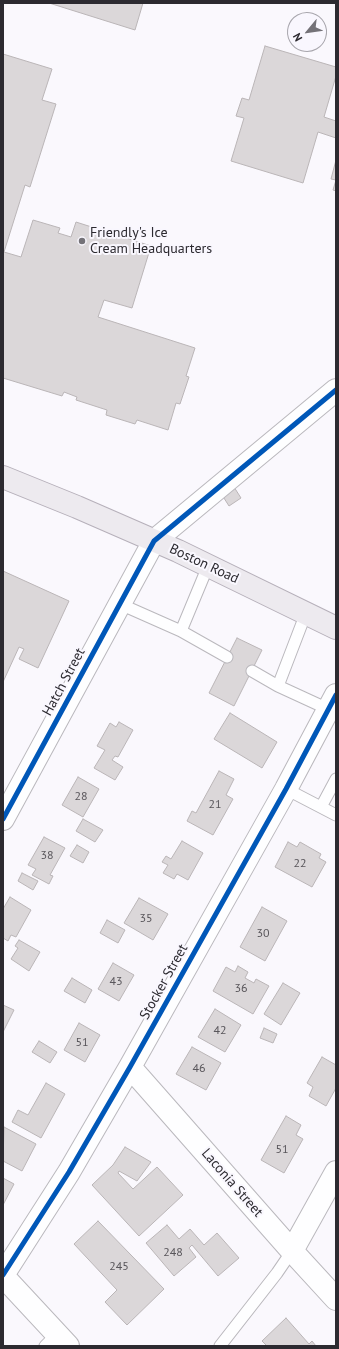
<!DOCTYPE html>
<html>
<head>
<meta charset="utf-8">
<style>
  body { margin:0 }
  #map { position:relative; width:339px; height:1349px; overflow:hidden; background:#faf8fd; font-family:"PT Sans",sans-serif }
  canvas { display:block }
  .frame { position:absolute; inset:0; border:4px solid #2c2a30; pointer-events:none }
  .north { position:absolute; left:287px; top:12px; width:40px; height:40px; box-sizing:border-box; background:#f9f7fe; border:1px solid #a7a5ac; border-radius:50%; rotate:241deg; font-size:11px; font-weight:700; line-height:16px; text-align:center; color:#2c2a30 }
  .north::after { content:''; display:block; margin:auto; width:14px; height:18px; background:#747278; clip-path:polygon(50% 0,100% 100%,50% 72%,0 100%) }
</style>
</head>
<body>
<div id="map">
<canvas width="339" height="1349"></canvas>
<div class="frame"></div>
<div class="north">N</div>
</div>
<script>
const c = document.querySelector('canvas').getContext('2d');
c.lineJoin = 'round';
function paint(path, color) {
  c.fillStyle = color;
  c.fill(path, 'evenodd');
}
function shape(rows) {
  const path = new Path2D();
  for (const r of rows) {
    path.moveTo(r[0], r[1]);
    for (let i = 2; i < r.length; i += 2) path.lineTo(r[i], r[i + 1]);
  }
  return path;
}
function strokePath(path, color, width, dash) {
  c.strokeStyle = color;
  c.lineWidth = width;
  c.lineCap = dash ? 'butt' : 'round';
  c.setLineDash(dash || []);
  c.stroke(path);
}
function write(font, color, halo, rows, align = 'center') {
  c.font = font + ' "PT Sans",sans-serif';
  c.lineWidth = 4;
  c.setLineDash([]);
  c.textBaseline = 'middle';
  c.strokeStyle = halo;
  c.fillStyle = color;
  for (const [text, x, y, turn = 0] of rows) {
    c.save();
    c.translate(x, y);
    c.rotate((+turn || 0) * Math.PI / 180);
    c.textAlign = isNaN(turn) ? turn : align;
    if (halo) c.strokeText(text, 0, 0);
    c.fillText(text, 0, 0);
    c.restore();
  }
}
const building = shape([
  [49,3,143,3,135,30,49,3],
  [265,46,336,67,336,76,324,117,336,121,336,138,318,132,303,183,231,161,244,118,236,116,242,98,249,100,265,46],
  [3,54,52,69,42,100,56,104,30,187,25,185,4,252,21,257,33,220,60,228,58,233,71,237,76,222,151,246,132,308,104,300,98,317,195,348,186,376,189,377,180,404,176,403,168,430,137,420,135,424,106,415,107,410,76,400,77,397,64,392,62,396,3,378,3,54],
  [336,160,336,191,333,190,336,180,331,179,336,160],
  [234,487,241,498,229,506,222,495,234,487],
  [3,571,69,601,38,668,19,659,24,649,19,647,3,682,3,571],
  [237,638,262,650,234,706,209,693,237,638],
  [230,713,277,742,262,768,214,739,230,713],
  [119,722,133,730,118,757,115,756,112,760,123,767,115,780,94,768,105,750,97,746,110,723,116,727,119,722],
  [219,771,234,779,226,795,233,799,213,835,187,821,192,811,196,813,219,771],
  [78,777,99,789,83,817,62,805,78,777],
  [83,819,103,830,95,842,76,831,83,819],
  [44,837,65,848,50,875,53,876,49,884,32,875,36,869,28,865,44,837],
  [182,841,203,853,188,880,177,874,174,879,163,873,168,865,162,862,166,856,171,859,182,841],
  [288,842,297,847,300,842,321,854,319,858,326,862,312,887,275,867,288,842],
  [77,845,89,852,83,863,70,856,77,845],
  [22,873,38,881,33,890,18,881,22,873],
  [10,897,31,910,16,937,11,935,8,941,3,938,3,909,10,897],
  [139,898,168,914,153,940,124,923,139,898],
  [262,907,287,921,265,961,240,947,262,907],
  [107,920,125,930,118,943,100,933,107,920],
  [19,940,40,952,29,971,11,959,18,948,15,946,19,940],
  [113,963,134,975,119,1001,98,989,113,963],
  [238,966,248,972,245,978,254,983,256,979,269,986,253,1014,213,991,226,967,235,972,238,966],
  [72,978,92,990,85,1003,64,991,72,978],
  [283,983,300,993,281,1025,264,1014,283,983],
  [3,1005,14,1010,3,1032,3,1005],
  [215,1009,241,1025,225,1052,198,1037,215,1009],
  [79,1023,100,1035,85,1062,64,1050,79,1023],
  [264,1028,277,1034,273,1043,260,1038,264,1028],
  [39,1041,57,1052,50,1063,32,1052,39,1041],
  [192,1047,221,1063,206,1090,176,1074,192,1047],
  [322,1057,336,1065,336,1088,326,1106,309,1096,313,1087,307,1083,322,1057],
  [46,1083,65,1094,41,1138,12,1122,18,1110,28,1115,46,1083],
  [286,1116,301,1125,296,1135,303,1139,284,1173,261,1160,286,1116],
  [4,1127,36,1144,22,1171,3,1161,4,1127],
  [125,1147,151,1162,137,1181,119,1171,118,1173,133,1189,157,1167,183,1195,139,1236,92,1185,113,1165,125,1147],
  [3,1178,14,1184,3,1205,3,1178],
  [98,1221,164,1289,127,1325,105,1302,117,1290,74,1244,98,1221],
  [167,1225,179,1239,190,1229,204,1245,217,1233,239,1258,218,1276,192,1245,189,1248,196,1257,174,1276,146,1243,167,1225],
  [286,1318,309,1344,312,1341,316,1346,267,1346,262,1341,286,1318]
]);
paint(building, '#dbd7d9');
strokePath(building, '#bab5b7', 1);
const service = shape([
  [120,604,181,631,208,566],
  [306,613,278,686,328,709],
  [181,631,227,657],
  [252,671,278,686],
  [286,789,336,815],
  [321,807,336,779],
  [45,1346,57,1334],
  [220,1346,277,1273,292,1251]
]);
const minor = shape([
  [3,819,154,541,336,390],
  [130,1067,292,1251,336,1299],
  [292,1251,336,1172],
  [3,1275,69,1172,130,1067,286,789,336,695],
  [3,1276,68,1346]
]);
const primary = shape([
  [3,477,77,507,178,551,336,628]
]);
strokePath(service, '#bab8bd', 13);
strokePath(minor, '#bab8bd', 24);
strokePath(primary, '#b6b0ba', 24);
strokePath(service, '#fefeff', 11);
strokePath(minor, '#fefeff', 22);
strokePath(primary, '#edeaef', 22);
strokePath(shape([
  [3,819,154,541,336,390],
  [3,1275,69,1172,130,1067,286,789,336,695]
]), '#0057b8', 5);
for (const [x, y, r, color] of [
  [82,241,4,"#747278"]
]) {
  const dot = new Path2D();
  dot.arc(x, y, r, 0, 2 * Math.PI);
  c.fillStyle = color;
  c.fill(dot);
  strokePath(dot, '#f9f7fe', 1.5);
}
write('12px', '#58555a', null, [
  ["28",81,797],
  ["21",215,805],
  ["38",47,856],
  ["22",300,864],
  ["35",146,919],
  ["30",263,934],
  ["43",116,982],
  ["36",241,989],
  ["42",220,1031],
  ["51",82,1043],
  ["46",199,1069],
  ["51",282,1150],
  ["248",173,1253],
  ["245",119,1267]
]);
write('14px', '#2c2a30', '#f9f7fe', [
  ["Friendly's Ice",90,233],
  ["Cream Headquarters",90,249]
], 'left');
write('14px', '#2c2a30', '#f9f7fe', [
  ["Boston Road",204,564,25],
  ["Hatch Street",64,682,-62],
  ["Stocker Street",164,982,-61],
  ["Laconia Street",232,1183,49]
]);
</script>
</body>
</html>
